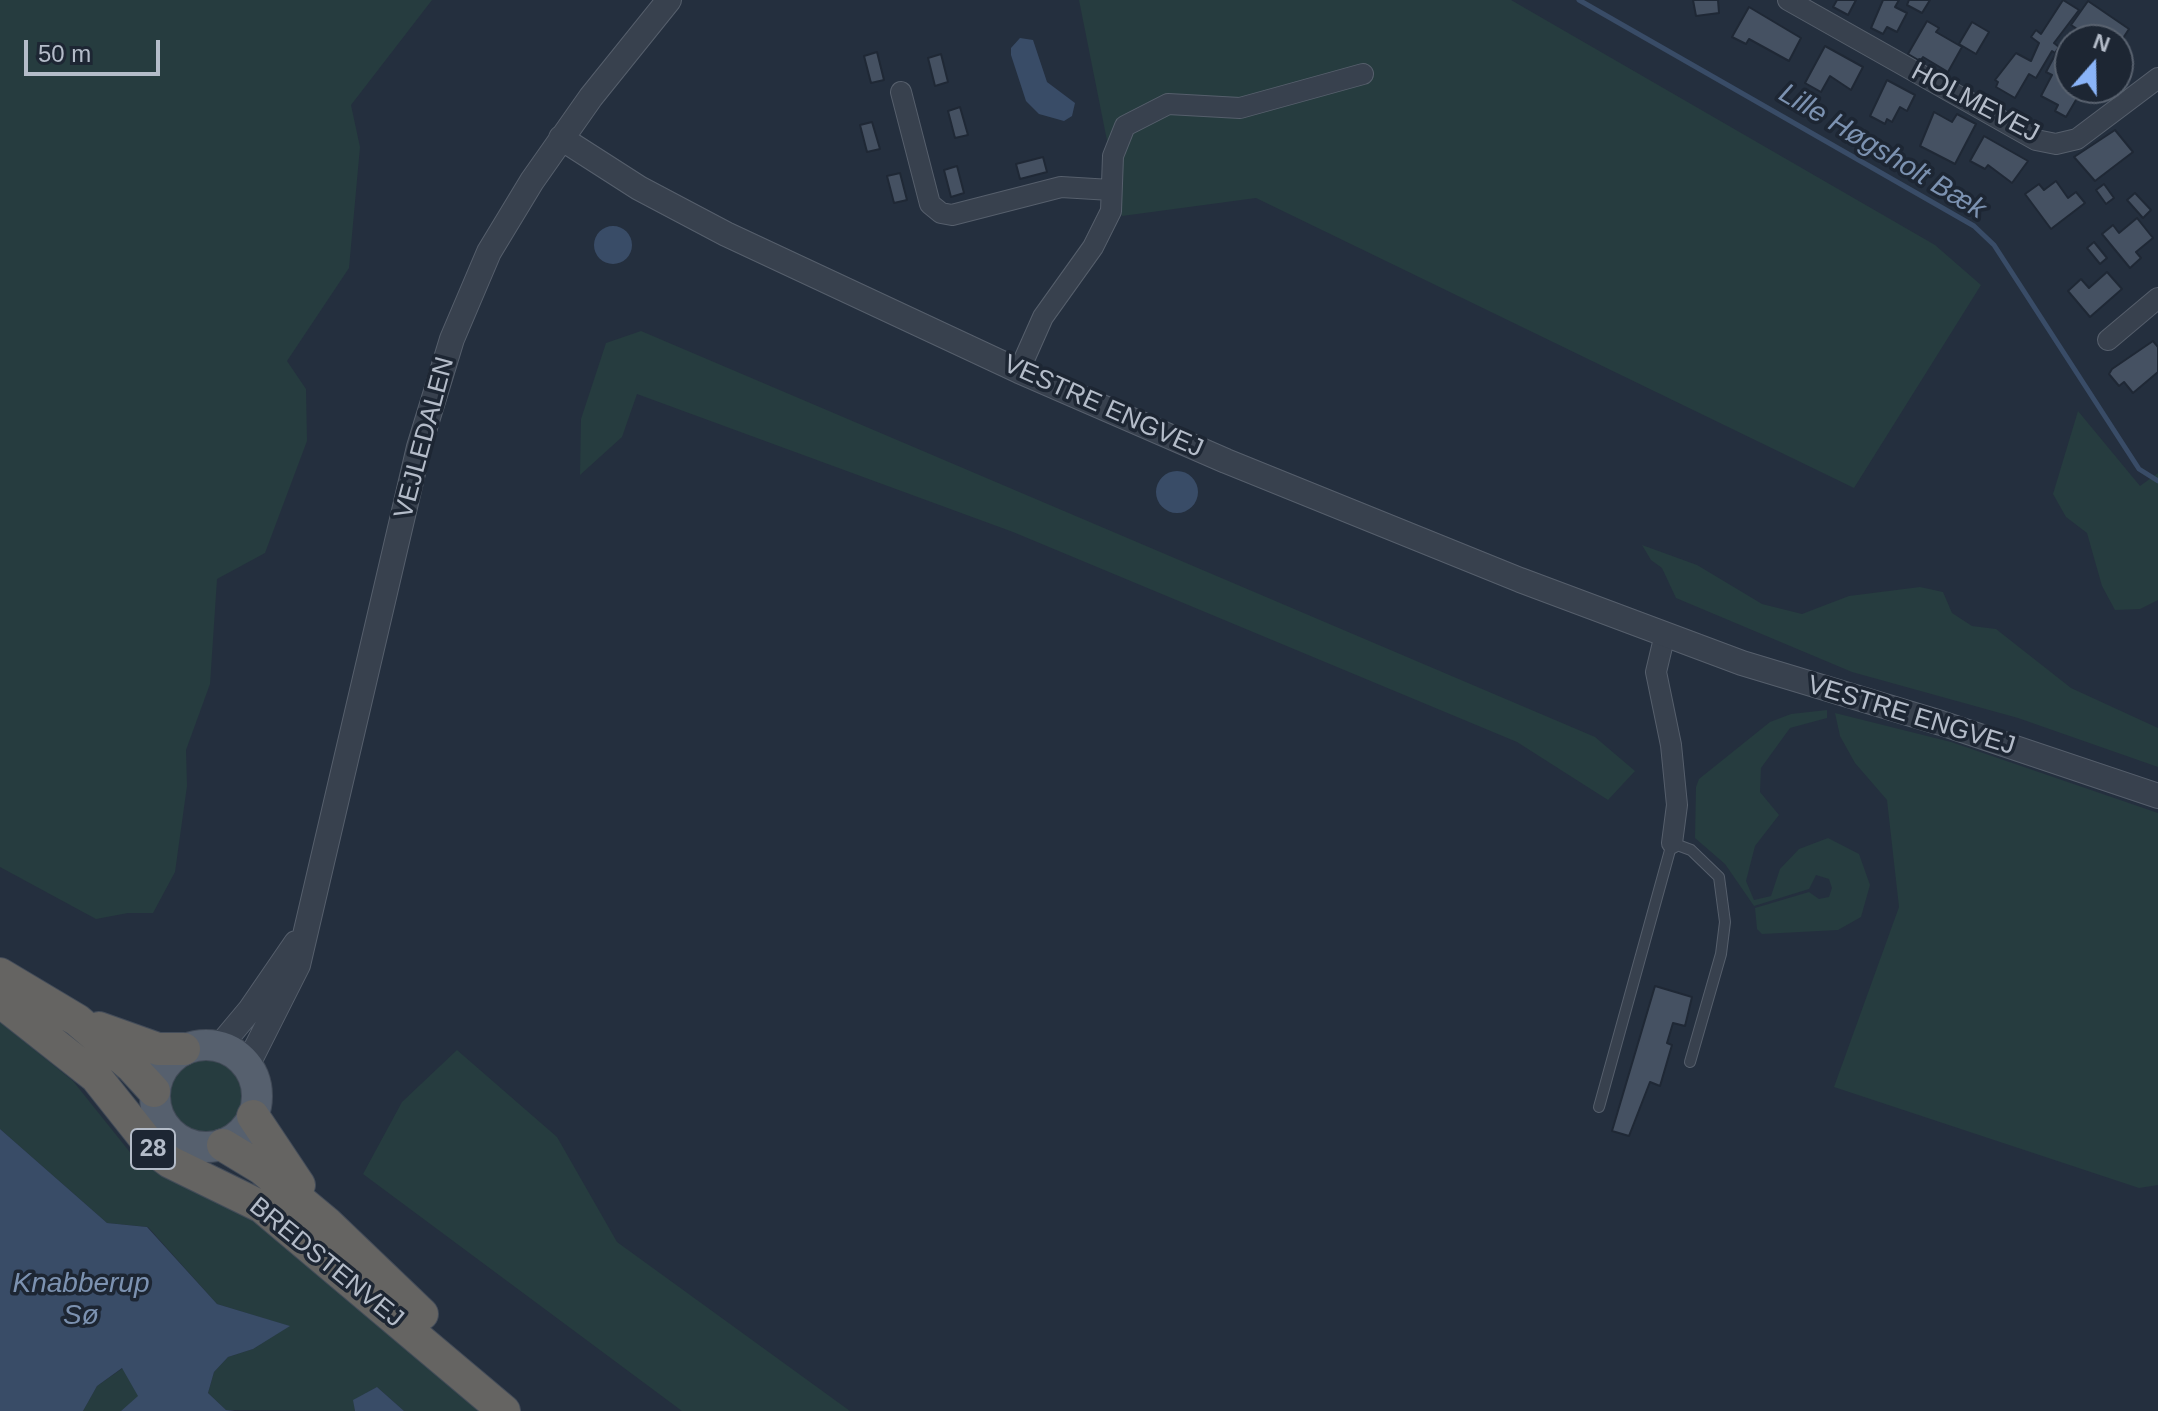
<!DOCTYPE html>
<html>
<head>
<meta charset="utf-8">
<style>
  body { margin:0 }
  #map { position:relative; width:2158px; height:1411px; overflow:hidden; background:#242f3e; font-family:Helvetica,sans-serif }
  canvas { display:block }
  .north { position:absolute; left:2054px; top:24px; width:80px; height:80px; box-sizing:border-box; background:#1d2633; border:2px solid #59626f; border-radius:50%; rotate:20deg; font-size:22px; font-weight:700; line-height:32px; text-align:center; color:#b4bcc9 }
  .north::after { content:''; display:block; margin:auto; width:28px; height:36px; background:#8ab4f8; clip-path:polygon(50% 0,100% 100%,50% 72%,0 100%) }
  .scale { position:absolute; left:24px; top:40px; width:136px; height:36px; box-sizing:border-box; border:4px solid #b4bcc9; border-top:0; padding-left:10px; font-size:24px; line-height:28px; white-space:nowrap; color:#b4bcc9; -webkit-text-stroke:6px #1d2633; paint-order:stroke }
</style>
</head>
<body>
<div id="map">
<canvas width="2158" height="1411"></canvas>
<div class="north">N</div>
<div class="scale">50 m</div>
</div>
<script>
const c = document.querySelector('canvas').getContext('2d');
c.lineJoin = 'round';
function paint(path, color) {
  c.fillStyle = color;
  c.fill(path, 'evenodd');
}
function shape(rows) {
  const path = new Path2D();
  for (const r of rows) {
    if (r.length === 3) {
      path.moveTo(r[0] + r[2], r[1]);
      path.arc(r[0], r[1], r[2], 0, 2 * Math.PI);
      continue;
    }
    path.moveTo(r[0], r[1]);
    for (let i = 2; i < r.length; i += 2) path.lineTo(r[i], r[i + 1]);
  }
  return path;
}
function strokePath(path, color, width, dash) {
  c.strokeStyle = color;
  c.lineWidth = width;
  c.lineCap = dash ? 'butt' : 'round';
  c.setLineDash(dash || []);
  c.stroke(path);
}
function write(font, color, halo, rows, align = 'center') {
  c.font = font + ' Helvetica,sans-serif';
  c.lineWidth = 7;
  c.setLineDash([]);
  c.textBaseline = 'middle';
  c.strokeStyle = halo;
  c.fillStyle = color;
  for (const [text, x, y, turn = 0] of rows) {
    c.save();
    c.translate(x, y);
    c.rotate((+turn || 0) * Math.PI / 180);
    c.textAlign = isNaN(turn) ? turn : align;
    if (halo) c.strokeText(text, 0, 0);
    c.fillText(text, 0, 0);
    c.restore();
  }
}
paint(shape([
  [0,0,432,0,351,105,360,147,349,268,287,361,306,389,307,441,265,553,217,579,210,684,186,750,187,786,175,872,153,913,128,913,96,919,0,867],
  [1079,0,1511,0,1935,245,1981,285,1854,488,1256,198,1122,216],
  [641,331,1595,737,1635,771,1608,800,1517,742,1013,532,637,394,622,437,580,475,581,419,606,343],
  [2078,411,2140,486,2158,473,2158,600,2140,609,2115,610,2102,586,2087,533,2066,517,2053,494],
  [1642,545,1697,565,1762,604,1802,614,1849,596,1920,587,1943,592,1952,613,1972,626,1996,629,2071,688,2158,728,2158,767,2018,718,1852,672,1676,598,1662,568,1651,560],
  [1827,710,1827,718,1790,728,1761,768,1760,792,1779,815,1755,846,1746,881,1754,900,1771,896,1780,869,1799,849,1828,838,1859,854,1870,885,1861,917,1838,930,1762,934,1757,929,1755,908,1809,892,1819,899,1829,897,1832,888,1829,879,1816,875,1809,889,1754,906,1725,864,1695,838,1696,787,1699,779,1770,722,1791,714],
  [1835,713,1951,742,2158,813,2158,1185,2139,1188,1834,1087,1899,907,1887,800,1855,763,1840,736],
  [0,1022,73,1081,137,1161,181,1184,245,1210,490,1411,404,1411,377,1387,354,1400,355,1411,226,1410,208,1393,214,1372,228,1357,253,1349,289,1326,217,1304,148,1227,107,1223,0,1129],
  [457,1050,557,1137,617,1242,850,1411,682,1411,363,1174,402,1102],
  [206,1096,39],
  [123,1368,139,1396,121,1411,83,1411,97,1386]
]), '#263c3f');
paint(shape([
  [1020,38,1033,40,1047,82,1075,103,1072,116,1064,121,1039,114,1026,101,1011,55,1011,48],
  [613,245,19],
  [1177,492,21],
  [0,1129,107,1223,147,1227,217,1304,290,1326,253,1349,228,1357,214,1372,208,1393,226,1410,235,1411,121,1411,138,1396,122,1368,97,1386,83,1411,0,1411],
  [377,1387,404,1411,355,1411,353,1400]
]), '#394c67');
strokePath(shape([
  [1579,0,1974,226,1994,245,2139,469,2158,481]
]), '#394c67', 5);
const building = shape([
  [1693,0,1718,0,1719,13,1696,16,1693,0],
  [1837,0,1856,0,1848,15,1833,7,1837,0],
  [1883,0,1899,0,1895,7,1907,13,1897,32,1887,27,1883,34,1871,28,1883,0],
  [1909,0,1930,0,1922,13,1907,5,1909,0],
  [2063,0,2079,10,2054,43,2059,47,2055,53,2052,51,2036,78,2029,74,2015,98,1996,87,1998,82,1995,80,2016,53,2031,61,2039,43,2031,37,2036,30,2041,34,2063,0],
  [2088,1,2129,29,2118,46,2118,40,2088,40,2090,37,2071,25,2088,1],
  [1749,7,1801,38,1789,61,1749,39,1746,44,1732,37,1749,7],
  [1927,21,1939,28,1936,32,1962,47,1948,72,1923,57,1920,61,1908,54,1927,21],
  [1972,22,1989,32,1976,54,1959,44,1972,22],
  [1825,46,1863,67,1851,90,1830,76,1821,92,1805,83,1825,46],
  [877,52,884,80,871,83,864,56,877,52],
  [941,54,948,82,935,86,928,58,941,54],
  [2055,55,2070,63,2063,77,2070,81,2070,88,2083,88,2066,117,2055,111,2058,105,2041,96,2052,75,2046,72,2055,55],
  [1887,80,1915,95,1907,111,1900,107,1892,122,1887,119,1885,124,1870,116,1887,80],
  [960,107,968,135,955,138,948,111,960,107],
  [1934,112,1952,122,1957,114,1976,124,1955,164,1920,146,1934,112],
  [872,122,880,149,867,152,860,125,872,122],
  [2115,130,2133,152,2095,181,2074,157,2115,130],
  [1984,136,2028,161,2012,183,1988,165,1985,169,1970,161,1984,136],
  [1043,157,1047,172,1020,179,1016,164,1043,157],
  [957,166,964,193,951,197,944,170,957,166],
  [900,173,907,200,894,203,887,176,900,173],
  [2056,181,2068,198,2076,192,2085,203,2051,229,2025,194,2039,184,2044,190,2056,181],
  [2104,184,2114,198,2106,204,2096,190,2104,184],
  [2135,193,2151,210,2143,218,2127,200,2135,193],
  [2137,218,2153,238,2136,252,2141,258,2130,268,2102,234,2113,225,2119,233,2137,218],
  [2094,242,2107,258,2100,264,2087,248,2094,242],
  [2107,272,2122,289,2090,317,2068,291,2081,279,2089,288,2107,272],
  [2153,341,2158,347,2158,372,2133,393,2124,382,2119,386,2109,374,2112,369,2153,341],
  [1655,986,1692,997,1685,1026,1673,1023,1667,1043,1672,1045,1660,1086,1650,1082,1629,1136,1612,1131,1655,986]
]);
paint(building, '#455162');
strokePath(building, '#1f2835', 2);
const service = shape([
  [1599,1107,1672,843,1691,850,1719,877,1725,922,1721,954,1690,1062]
]);
const minor = shape([
  [1788,0,2036,140,2056,144,2077,139,2158,78],
  [901,92,930,204,941,213,952,215,1061,187,1111,190],
  [2108,340,2158,298],
  [1019,371,1043,317,1093,247,1111,211,1113,156,1125,126,1168,104,1240,108,1363,74],
  [1665,634,1656,672,1671,745,1677,805,1672,843]
]);
const tertiary = shape([
  [561,138,639,188,726,234,1019,371,1226,461,1520,580,1742,663,1941,723,2158,796],
  [219,1047,250,1010,296,943],
  [247,1066,298,965,419,447,452,339,489,252,532,181,591,97,669,0]
]);
const primary = shape([
  [206,1096,51]
]);
const trunk = shape([
  [0,974,77,1020,131,1066,154,1091],
  [0,1001,96,1077,154,1150,170,1162,262,1207,504,1411],
  [99,1028,158,1049,184,1049],
  [253,1116,299,1185],
  [223,1145,261,1168,327,1223,422,1314]
]);
strokePath(service, '#565f6c', 12);
strokePath(minor, '#565f6c', 22);
strokePath(tertiary, '#565f6c', 26);
strokePath(primary, '#414a57', 32);
strokePath(trunk, '#434c59', 34);
strokePath(service, '#38414e', 10);
strokePath(minor, '#38414e', 20);
strokePath(tertiary, '#38414e', 24);
strokePath(primary, '#56606e', 30);
strokePath(trunk, '#656462', 32);
for (const [x, y, w] of [
  [153,1149,44]
]) {
  const box = new Path2D();
  box.roundRect(x - w / 2, y - 20, w, 40, 6);
  c.fillStyle = '#1d2633';
  c.fill(box);
  strokePath(box, '#b4bcc9', 2);
}
write('bold 24px', '#b4bcc9', null, [
  ["28",153,1149]
]);
write('26px', '#b4bcc9', '#1d2633', [
  ["HOLMEVEJ",1975,103,28],
  ["VESTRE ENGVEJ",1103,407,24],
  ["VEJLEDALEN",425,438,-75],
  ["VESTRE ENGVEJ",1911,716,17],
  ["BREDSTENVEJ",326,1263,39]
]);
write('italic 28px', '#7c92b1', '#1d2633', [
  ["Lille Høgsholt Bæk",1882,152,31],
  ["Knabberup",81,1284],
  ["Sø",81,1316]
]);
</script>
</body>
</html>
